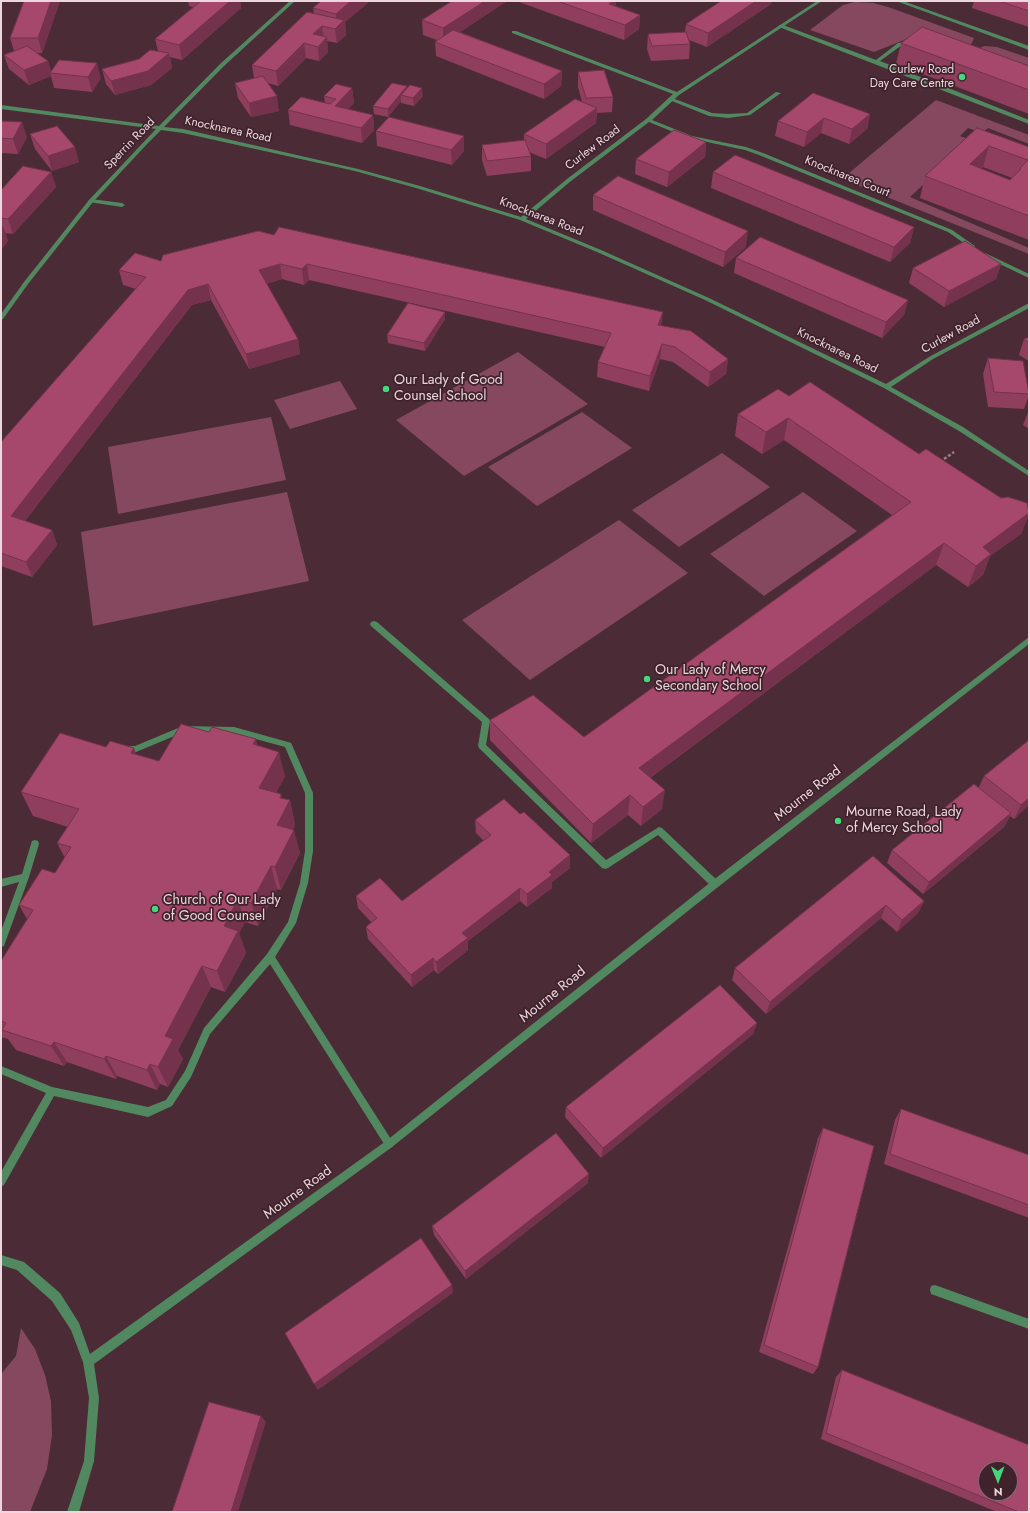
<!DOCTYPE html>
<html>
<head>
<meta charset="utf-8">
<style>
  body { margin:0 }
  #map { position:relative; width:1030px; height:1513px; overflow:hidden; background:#4b2c36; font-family:Jost,sans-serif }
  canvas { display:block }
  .frame { position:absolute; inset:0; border:2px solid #ebd7dd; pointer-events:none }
  .north { position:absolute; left:978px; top:1461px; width:40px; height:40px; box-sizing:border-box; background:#40222c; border:1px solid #846a73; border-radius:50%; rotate:179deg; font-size:11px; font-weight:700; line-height:16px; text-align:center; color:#ebd7dd }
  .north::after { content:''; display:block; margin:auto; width:14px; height:18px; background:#44d77b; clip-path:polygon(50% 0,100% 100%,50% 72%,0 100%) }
</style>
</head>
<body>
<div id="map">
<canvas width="1030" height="1513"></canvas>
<div class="frame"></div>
<div class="north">N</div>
</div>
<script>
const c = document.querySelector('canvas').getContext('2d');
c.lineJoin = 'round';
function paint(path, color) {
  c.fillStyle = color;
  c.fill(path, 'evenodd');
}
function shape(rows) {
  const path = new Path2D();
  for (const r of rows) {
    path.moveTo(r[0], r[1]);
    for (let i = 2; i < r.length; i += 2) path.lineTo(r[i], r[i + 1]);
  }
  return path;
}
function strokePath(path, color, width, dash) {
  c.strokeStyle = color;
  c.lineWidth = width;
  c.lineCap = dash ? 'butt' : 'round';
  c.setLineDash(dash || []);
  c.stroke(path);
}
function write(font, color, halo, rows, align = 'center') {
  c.font = font + ' Jost,sans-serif';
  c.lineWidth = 3.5;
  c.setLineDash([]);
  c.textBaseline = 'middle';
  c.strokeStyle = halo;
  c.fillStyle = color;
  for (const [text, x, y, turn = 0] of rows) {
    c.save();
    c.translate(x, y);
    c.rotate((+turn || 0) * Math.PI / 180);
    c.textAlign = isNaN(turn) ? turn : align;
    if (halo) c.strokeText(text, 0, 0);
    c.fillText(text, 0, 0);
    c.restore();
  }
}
paint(shape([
  [855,2,873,3,888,7,974,38,970,47,909,38,874,52,810,30,843,5],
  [984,46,997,47,1029,58,1029,74,978,49],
  [936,100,1029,135,1029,144,988,128,982,133,968,128,960,136,974,141,963,147,910,197,1029,248,1029,254,842,179],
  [518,352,588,404,464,476,396,420],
  [340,381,357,409,290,429,274,400],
  [582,412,632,448,537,506,488,467],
  [271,417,286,480,118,514,108,447],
  [722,453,770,487,679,547,632,510],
  [287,492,309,581,93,626,81,532],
  [803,492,857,531,764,596,710,554],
  [619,520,688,573,530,680,462,620],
  [21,1328,35,1349,45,1375,51,1401,52,1435,47,1469,30,1512,1,1512,1,1374,16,1356]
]), '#86485e');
strokePath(shape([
  [940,462,954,452]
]), '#997f88', 2.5, [3, 2]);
paint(shape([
  [779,25,783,25,876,60,898,43,913,41,913,43,902,45,880,61,1029,120,1029,124,779,27,779,25],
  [776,92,781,93,750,115,728,118,709,116,667,99,672,98,712,113,728,114,747,113,776,92],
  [91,199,122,203,125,205,122,207,89,202,88,201,91,199],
  [374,621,377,622,489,719,490,721,486,745,606,860,659,827,662,828,718,881,719,884,718,887,715,888,712,887,658,835,608,868,605,869,602,868,479,748,478,746,482,722,371,626,370,624,371,622,374,621],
  [183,726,234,727,288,742,291,743,292,745,313,793,313,851,308,883,296,923,275,957,394,1144,392,1147,389,1149,386,1147,270,964,210,1034,191,1077,172,1106,148,1117,54,1096,4,1185,1,1187,1,1172,46,1093,1,1074,1,1066,52,1087,148,1107,166,1100,185,1071,204,1028,267,954,288,922,300,883,305,851,305,793,285,747,234,733,184,732,136,752,123,752,120,751,119,749,120,747,123,746,135,746,183,726],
  [35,840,38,841,39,844,29,877,5,943,4,946,1,947,1,931,19,882,1,887,1,879,22,874,31,844,32,841,35,840]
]), '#518860');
paint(shape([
  [290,1,295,1,224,66,164,127,183,129,358,169,420,186,521,217,567,179,646,119,673,94,512,33,512,31,516,31,677,92,817,1,822,1,679,95,652,120,692,136,746,147,763,153,952,230,975,246,975,248,971,248,948,232,759,155,745,150,688,138,649,122,571,181,526,219,601,250,709,298,886,384,929,357,1029,303,1029,308,933,359,891,387,963,427,1029,471,1029,476,959,431,884,388,705,300,597,252,520,220,416,188,355,171,183,133,161,130,148,143,93,202,28,284,3,319,1,320,1,314,24,282,89,200,156,129,1,109,1,105,159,126,220,64,290,1],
  [896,1,903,1,1029,46,1029,50,896,1],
  [985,253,1029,274,1029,278,983,256,983,254,985,253],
  [1029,637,1029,644,718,887,392,1147,94,1364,99,1398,94,1461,79,1512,67,1512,84,1461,89,1398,83,1362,71,1330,52,1301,17,1270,1,1265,1,1255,24,1262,60,1293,79,1323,90,1354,386,1141,712,881,1029,637],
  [935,1285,1029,1319,1029,1329,931,1294,930,1290,931,1286,935,1285]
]), '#518860');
paint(shape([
  [60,1,42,53,36,53,48,61,51,72,101,78,92,92,54,88,51,76,29,85,9,69,4,55,14,51,10,38],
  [188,1,240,1,241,8,182,60,170,57,172,68,151,85,115,95,106,84,102,69,139,59,158,51,155,39,193,7,189,6],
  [370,1,345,22,346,35,337,43,327,41,328,52,319,61,306,58,278,86,268,83,279,111,251,117,238,98,235,83,254,79,252,65,314,13,313,8],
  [452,1,507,1,460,32,562,71,561,86,544,99,436,56,435,42,437,40,423,35,422,20],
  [519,1,616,1,615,6,640,15,639,29,624,40,519,2],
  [974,1,1029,1,1029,27,972,8],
  [771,4,707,47,689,40,690,44,689,59,651,61,647,49,648,34,685,32,686,24],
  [901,43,1029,66,1029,114,896,64],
  [578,72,613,97,612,112,597,113,596,123,546,159,529,152,531,156,531,171,487,176,482,160,482,145,524,140,524,134,582,102,578,87],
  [407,86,407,88,423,96,414,106,401,103,401,101,388,117,374,114,373,106],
  [352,88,354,103,348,109,373,115,374,130,362,143,290,125,288,110,325,103,324,96],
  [870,114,867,129,849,144,821,133,804,147,775,136,778,121],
  [1,121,27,137,18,154,1,153],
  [977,128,1029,147,1029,240,920,198,925,176],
  [983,167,1012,178,1010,180,981,169],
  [376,131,464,151,452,165,377,146],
  [30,134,79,162,52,171,35,149],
  [706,142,705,157,667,187,635,174,636,159],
  [51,172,56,187,13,234,5,233,8,241,1,250,1,190],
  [713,172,914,227,910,243,890,262,711,188],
  [593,195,746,247,723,267,593,210],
  [258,231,661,326,728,359,726,374,708,387,673,362,660,359,649,391,597,377,598,362,605,347,309,280,304,285,282,279,266,284,298,339,300,354,249,369,211,300,192,305,25,521,52,530,57,545,32,577,1,566,1,442,136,289,123,285,119,270,161,261],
  [736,258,908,300,904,315,882,338,734,273],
  [1001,264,996,279,944,307,909,283,913,268],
  [445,312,445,319,425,351,388,343,387,335],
  [1029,337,1029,361,1019,355,1024,339],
  [988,358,1029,392,1029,395,1024,409,988,407,983,374],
  [789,396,919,454,1001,498,1029,510,1029,514,1021,534,990,556,983,575,968,587,936,565,650,778,662,809,641,826,628,815,591,843,490,740,490,720,584,737,892,515,784,440,762,454,735,436,738,414],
  [1029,410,1029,429,1023,425],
  [209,732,257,745,285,776,276,793,281,794,282,798,290,800,295,825,293,829,300,853,281,890,277,889,258,926,245,922,239,933,246,953,225,992,211,987,178,1050,183,1059,168,1087,160,1084,157,1090,117,1076,116,1079,67,1062,64,1066,16,1050,8,1039,1,1037,1,961,27,919,19,905,55,873,65,858,57,843,68,827,33,816,21,792,106,747,159,761],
  [1029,740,1029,805,1014,819,1010,816,1004,827,923,894,887,863,892,850,979,787,984,776],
  [475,820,570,868,552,882,552,888,527,907,520,901,468,941,468,950,438,974,434,970,412,987,368,939,366,927,371,922,358,908,356,896,402,901,484,841,476,833],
  [873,856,924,901,918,913,897,932,881,918,766,1014,732,980,735,968],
  [757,1023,753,1034,601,1158,565,1117,566,1107],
  [901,1109,1029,1155,1029,1218,884,1164,895,1120],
  [823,1128,818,1367,813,1374,759,1352,818,1138],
  [588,1183,466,1279,434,1235,432,1226],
  [842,1370,1029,1512,997,1512,821,1439,836,1377]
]), '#8f3e5d');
paint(shape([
  [51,1,60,1,42,53,38,38],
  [230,1,240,1,241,8,182,60,179,45],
  [351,1,370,1,345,22,346,35,337,43,335,29,337,27,336,14],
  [485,1,507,1,443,43,443,28],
  [613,1,616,1,615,13,609,4],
  [756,1,772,1,771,4,707,47,708,33],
  [640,15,639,29,624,40,625,25],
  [322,26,324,40,313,34],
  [327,37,328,52,319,61,318,47],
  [304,43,306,58,278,86,276,71],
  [169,53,172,68,151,85,115,95,111,81],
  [48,61,51,73,50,73,51,76,29,85,24,70],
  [97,63,101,78,92,92,88,77],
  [562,71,561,86,544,99,544,84],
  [407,86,408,93,401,95,401,101,388,117,388,109],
  [352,88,354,103,337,121,335,106],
  [422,88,423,96,414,106,413,98],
  [277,96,279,111,251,117,249,103],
  [597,108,596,123,546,159,546,144],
  [870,114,867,129,849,144,852,129],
  [373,115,374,130,362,143,361,128],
  [824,118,821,133,804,147,807,132],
  [22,122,27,137,18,154,13,139],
  [464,136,464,151,452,165,451,150],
  [706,142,705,157,667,187,669,172],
  [989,146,983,167,964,186,970,164],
  [75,147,79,162,52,171,48,156],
  [51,172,56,187,13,234,8,219],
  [3,226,8,241,1,250,1,228],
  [914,227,910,243,890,262,894,247],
  [748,231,746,247,723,267,725,252],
  [280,264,282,279,261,285,259,270],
  [307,264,309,280,304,285,302,269],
  [1001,264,996,279,944,307,949,291],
  [208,284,211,300,192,305,17,531,11,516,188,290],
  [908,300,904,315,882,338,886,322],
  [445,312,445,319,425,351,424,343],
  [663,312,661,328,658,325],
  [298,339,300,354,249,369,246,354],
  [662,344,660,359,649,391,650,376],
  [728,359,726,374,708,387,710,372],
  [788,418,784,440,762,454,766,432],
  [1029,513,1021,534,990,556,983,575,968,587,983,547],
  [52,530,57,545,32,577,26,562],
  [944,543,936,565,636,788,639,768],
  [256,739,262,764,253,744],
  [134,748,143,773,131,753],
  [279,752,285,776,265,812,259,788],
  [665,790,662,809,641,826,643,807],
  [281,794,285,810,290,800,295,825,283,848,277,825,280,798],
  [630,795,628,815,591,843,593,824],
  [1029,798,1029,805,1014,819,1021,805],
  [1011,813,1004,827,923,894,929,882],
  [294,830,300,853,281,890,275,867],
  [570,855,570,868,552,882,552,888,527,907,527,894,549,872],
  [271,866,277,889,258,926,251,903],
  [520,888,520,901,468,941,468,950,438,974,436,962,462,933],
  [238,899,245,922,239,933,246,953,225,992,217,971,224,926],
  [924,901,918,913,897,932,902,920],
  [886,905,881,918,766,1014,770,1002],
  [433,958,434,970,412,987,411,975],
  [202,966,211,987,178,1050,183,1059,168,1087,158,1067,165,1036],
  [757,1023,753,1034,601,1158,603,1148],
  [54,1042,67,1062,64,1066,51,1046],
  [106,1056,117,1076,116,1079,104,1059],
  [150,1064,160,1084,157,1090,147,1070],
  [589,1174,588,1183,466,1279,465,1271],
  [452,1285,453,1293,318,1390,314,1384],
  [261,1416,266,1422,238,1512,231,1512]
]), '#74324c');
const building = shape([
  [24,1,51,1,38,38,10,38,24,1],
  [201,1,230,1,179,45,155,39,201,1],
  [321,1,351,1,336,14,313,8,321,1],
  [452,1,485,1,443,28,422,20,452,1],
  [557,1,613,1,609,4,640,15,625,25,557,1],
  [721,1,756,1,708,33,686,24,721,1],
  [999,1,1029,1,1029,11,999,1],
  [307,12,344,20,335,29,322,26,313,34,327,37,318,47,304,43,276,71,252,65,307,12],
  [922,27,1029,66,1029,90,901,43,922,27],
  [453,30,562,71,544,84,435,42,453,30],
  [686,32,690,44,652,46,648,34,686,32],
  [27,46,48,61,24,70,4,55,27,46],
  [150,50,169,53,148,71,111,81,102,69,139,59,150,50],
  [59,60,97,63,88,77,50,73,59,60],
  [604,70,613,97,586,98,578,72,604,70],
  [263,76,277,96,249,103,235,83,263,76],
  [392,83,407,86,388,109,373,106,392,83],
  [336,84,352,88,335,106,373,115,361,128,288,110,301,97,330,104,336,99,324,96,336,84],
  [410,85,422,88,413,98,401,95,410,85],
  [813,93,870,114,852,129,824,118,807,132,778,121,813,93],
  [575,99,597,108,546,144,524,134,575,99],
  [389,117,464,136,451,150,376,131,389,117],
  [1,121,22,122,13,139,1,138,1,121],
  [57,126,75,147,48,156,30,134,57,126],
  [977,128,1029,147,1029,216,925,176,977,128],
  [989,146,1028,160,1020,168,1021,169,1010,180,970,164,989,146],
  [674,130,706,142,669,172,636,159,674,130],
  [525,140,531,156,487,161,482,145,525,140],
  [735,155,914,227,894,247,713,172,735,155],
  [23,166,51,172,8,219,1,218,1,190,23,166],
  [618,176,748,231,725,252,593,195,618,176],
  [279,227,663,312,658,325,691,331,728,359,710,372,675,347,662,344,650,376,598,362,611,333,307,264,302,269,280,264,259,270,298,339,246,354,208,284,188,290,11,516,52,530,26,562,1,553,1,442,146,277,119,270,135,253,161,261,163,255,258,231,274,235,279,227],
  [760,237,908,300,886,322,736,258,760,237],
  [965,241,1001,264,949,291,913,268,965,241],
  [408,303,445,312,424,343,387,335,408,303],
  [1029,337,1029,343,1024,339,1029,337],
  [988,358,1023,361,1029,394,994,392,988,358],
  [810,382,919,454,926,449,1001,498,1008,497,1027,503,1029,513,983,547,991,554,976,566,944,543,639,768,665,790,643,807,630,795,593,824,490,720,533,695,584,737,911,502,788,418,766,432,738,414,778,389,789,396,810,382],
  [181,724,209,732,212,727,256,739,253,744,279,752,259,788,281,794,280,798,290,800,277,825,294,830,275,867,271,866,251,903,238,899,224,926,238,931,217,971,202,966,165,1036,173,1039,158,1067,150,1064,147,1070,106,1056,104,1059,54,1042,51,1046,2,1030,6,1023,1,1021,1,961,33,910,19,905,42,869,55,873,71,847,57,843,79,809,21,792,60,733,106,747,110,741,134,748,131,753,159,761,181,724],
  [1029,740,1029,798,1021,805,984,776,1029,740],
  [974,784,1011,813,929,882,892,850,974,784],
  [504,799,520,814,524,812,570,855,549,872,552,875,527,894,520,888,462,933,468,938,436,962,433,958,411,975,366,927,377,918,356,896,380,878,402,901,491,835,475,820,504,799],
  [873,856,924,901,902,920,886,905,770,1002,735,968,873,856],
  [720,985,757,1023,603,1148,566,1107,720,985],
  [901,1109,1029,1155,1029,1205,890,1154,901,1109],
  [823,1128,874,1146,818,1367,764,1345,823,1128],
  [556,1133,589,1174,465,1271,432,1226,556,1133],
  [421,1238,452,1285,314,1384,285,1333,421,1238],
  [842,1370,1029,1445,1029,1512,1019,1512,826,1433,842,1370],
  [986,1469,1010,1469,1010,1493,986,1493,986,1469],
  [209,1402,261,1416,231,1512,172,1512,209,1402]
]);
paint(building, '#a6486c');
strokePath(building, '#74324c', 1);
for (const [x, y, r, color] of [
  [962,77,4,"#44d77b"],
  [386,389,4,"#44d77b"],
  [647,679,4,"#44d77b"],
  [838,821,4,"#44d77b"],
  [155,909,4,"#44d77b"]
]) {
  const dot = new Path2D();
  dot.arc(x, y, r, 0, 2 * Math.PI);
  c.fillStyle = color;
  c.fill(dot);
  strokePath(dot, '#40222c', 1.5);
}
write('12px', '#ebd7dd', '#40222c', [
  ["Curlew Road",954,70],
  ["Day Care Centre",954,84]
], 'right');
write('12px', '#ebd7dd', '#40222c', [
  ["Knocknarea Road",228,130,12],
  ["Sperrin Road",130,144,-46],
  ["Curlew Road",593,148,-37],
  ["Knocknarea Court",847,177,22],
  ["Knocknarea Road",541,217,21],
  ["Curlew Road",951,335,-29],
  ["Knocknarea Road",837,351,26]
]);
write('14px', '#ebd7dd', '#40222c', [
  ["Our Lady of Good",394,381],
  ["Counsel School",394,397],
  ["Our Lady of Mercy",655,671],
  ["Secondary School",655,687],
  ["Mourne Road, Lady",846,813],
  ["of Mercy School",846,829],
  ["Church of Our Lady",163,901],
  ["of Good Counsel",163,917]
], 'left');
write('14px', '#ebd7dd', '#40222c', [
  ["Mourne Road",808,794,-38],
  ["Mourne Road",553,995,-39],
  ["Mourne Road",298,1193,-36]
]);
</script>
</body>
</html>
